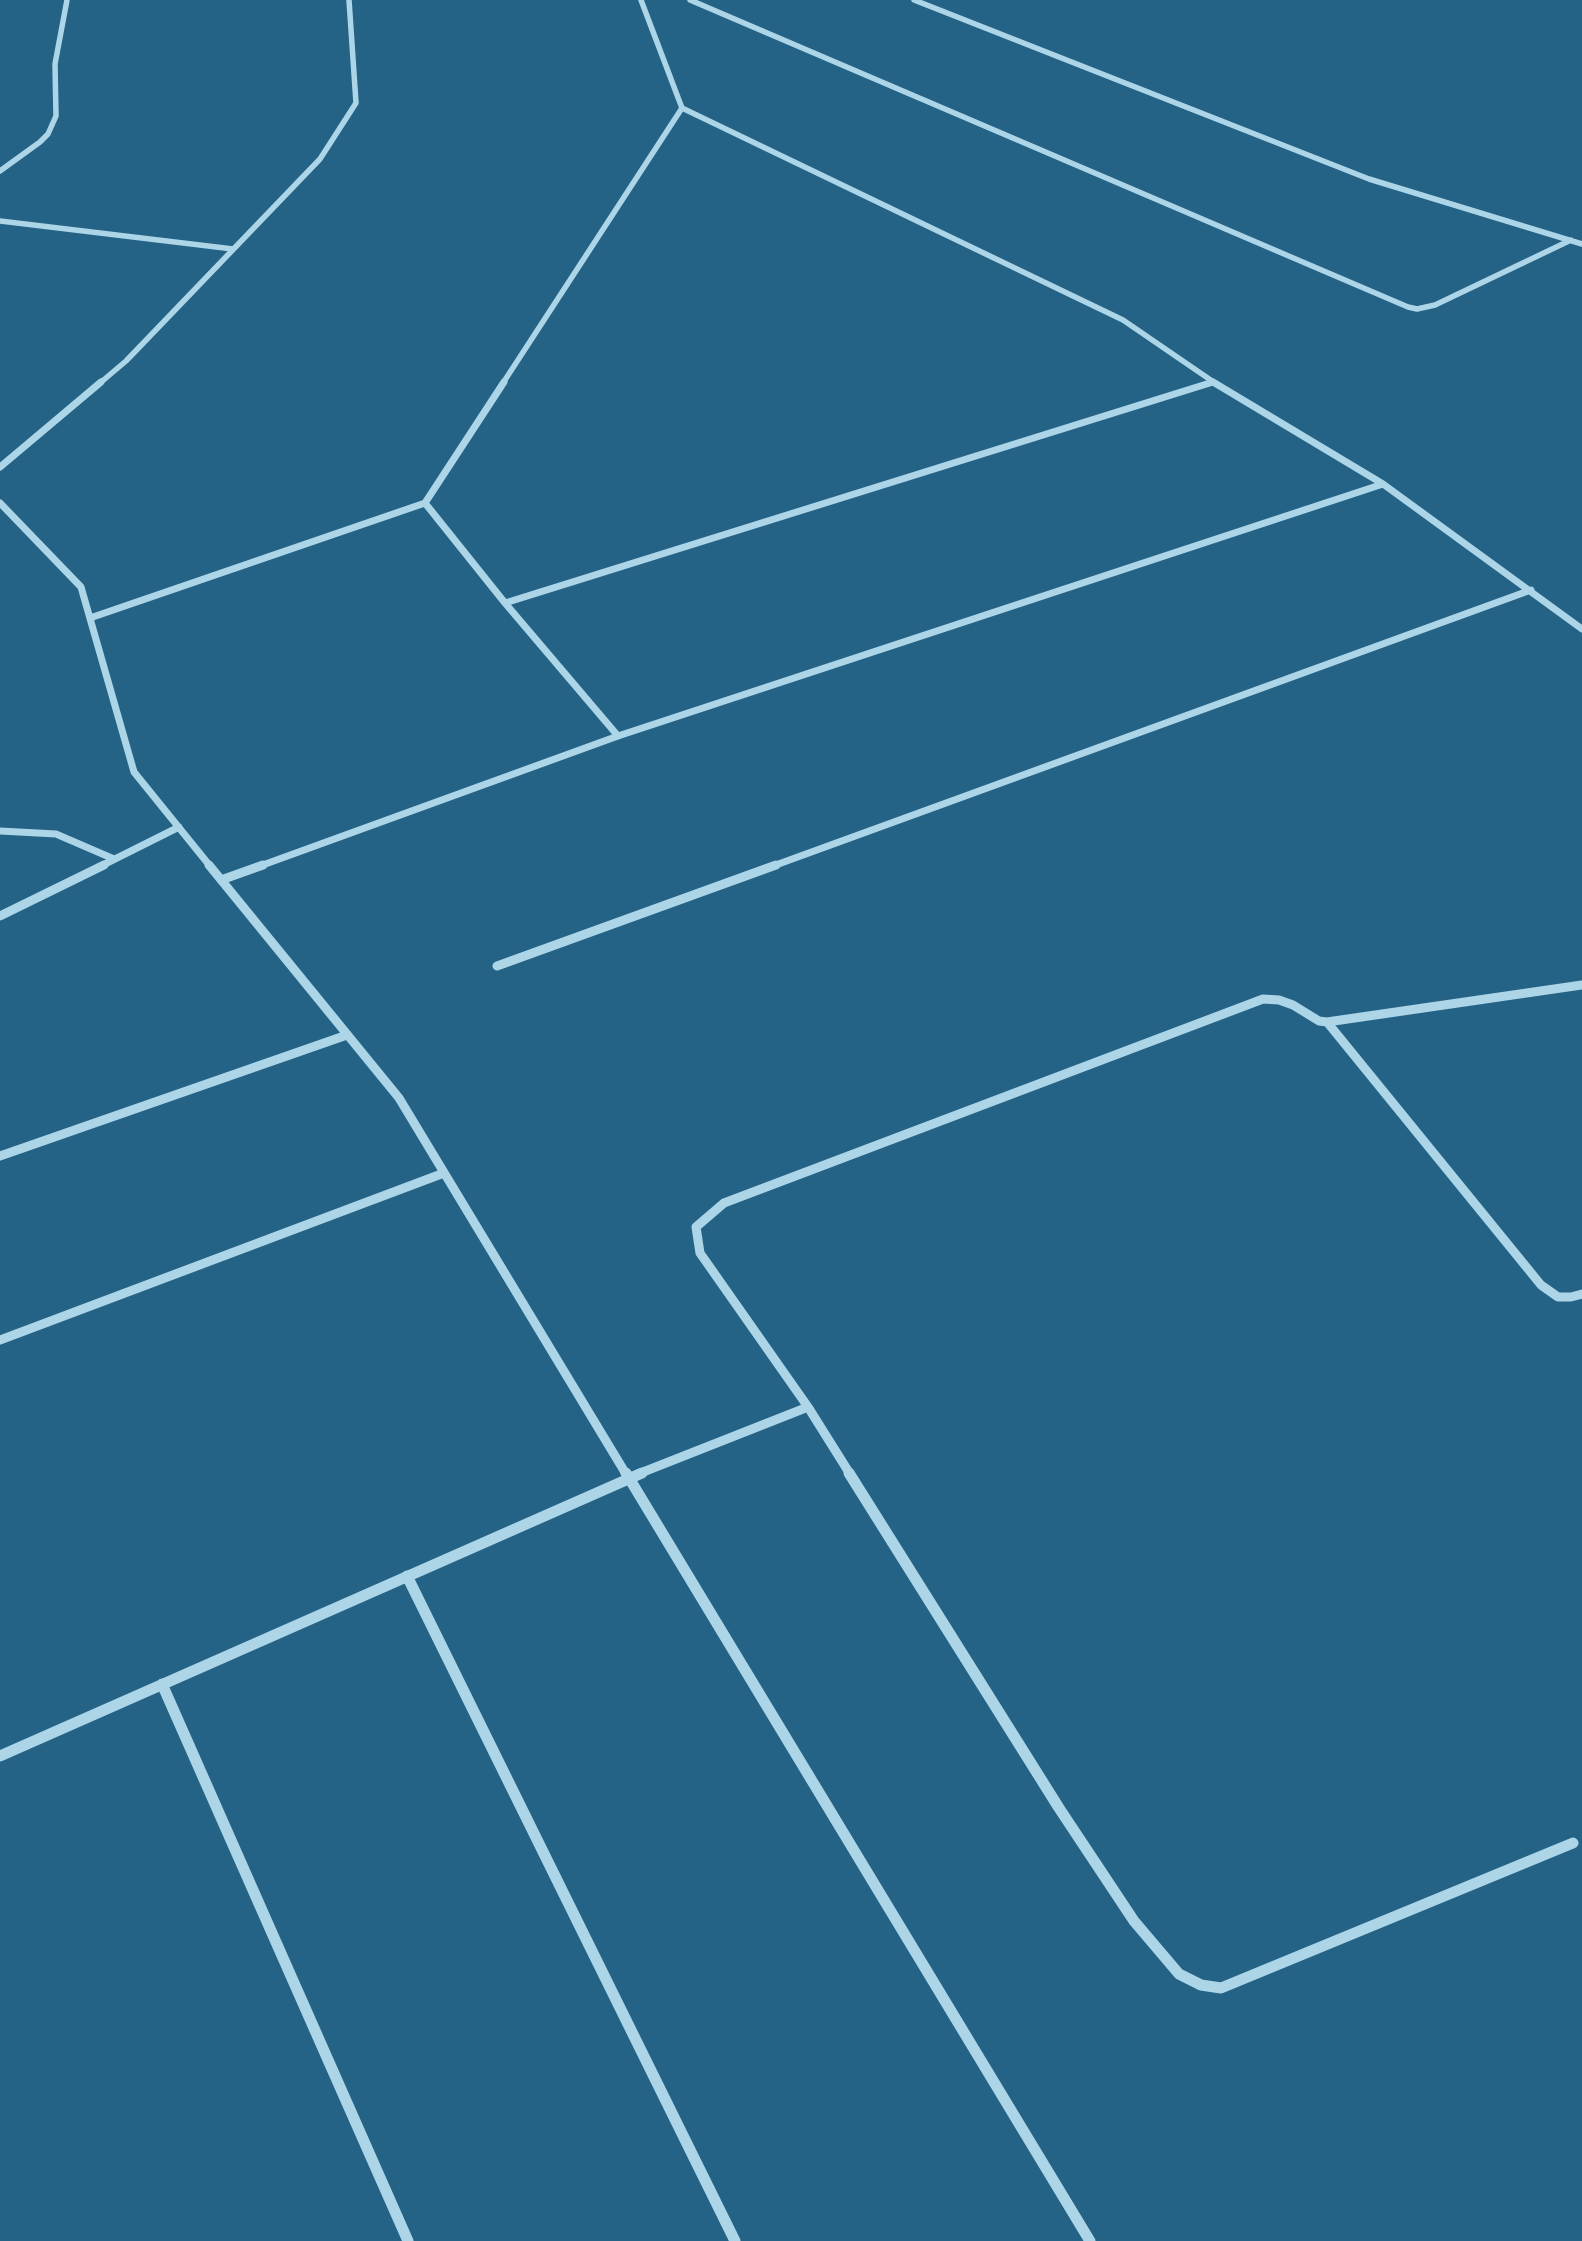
<!DOCTYPE html>
<html>
<head>
<meta charset="utf-8">
<style>
  body { margin:0 }
  canvas { display:block; background:#246385 }
</style>
</head>
<body>
<canvas width="1582" height="2241"></canvas>
<script>
const c = document.querySelector('canvas').getContext('2d');
c.lineJoin = 'round';
function shape(rows) {
  const path = new Path2D();
  for (const r of rows) {
    path.moveTo(r[0], r[1]);
    for (let i = 2; i < r.length; i += 2) path.lineTo(r[i], r[i + 1]);
  }
  return path;
}
function strokePath(path, color, width, dash) {
  c.strokeStyle = color;
  c.lineWidth = width;
  c.lineCap = dash ? 'butt' : 'round';
  c.setLineDash(dash || []);
  c.stroke(path);
}
strokePath(shape([
  [641,0,682,108,1123,320,1215,383],
  [690,0,1408,307,1417,309,1435,305,1571,240],
  [914,0,1369,179,1582,244],
  [0,171,40,142,48,134,56,116,55,64,67,0],
  [0,221,233,249],
  [100,383,126,361,320,159,356,103,349,0],
  [503,383,682,108],
  [1209,383,1213,382]
]), '#add5e8', 5.5);
strokePath(shape([
  [1213,382,1383,484,1582,629],
  [0,467,101,382],
  [0,503,81,587,134,772,210,866],
  [425,503,505,603,618,736],
  [505,603,1213,382],
  [90,618,425,503,504,382],
  [0,831,56,834,114,859],
  [101,866,179,827],
  [260,866,618,736,1383,484],
  [773,866,1531,590]
]), '#add5e8', 7);
strokePath(shape([
  [209,865,399,1098,626,1474],
  [221,880,263,865],
  [0,916,104,865],
  [497,966,776,865],
  [1327,1022,1541,1285,1558,1297,1571,1297,1582,1294],
  [0,1156,347,1035],
  [0,1340,444,1173],
  [638,1474,808,1407],
  [850,1474,808,1407,700,1253,696,1227,724,1203,1263,999,1279,1000,1293,1005,1319,1021,1327,1022,1582,985]
]), '#add5e8', 9);
strokePath(shape([
  [626,1473,1090,2241],
  [849,1473,1059,1808,1134,1921,1179,1974,1201,1985,1221,1988,1573,1843],
  [407,1576,735,2241],
  [162,1684,408,2241],
  [0,1756,642,1473]
]), '#add5e8', 11);
</script>
</body>
</html>
